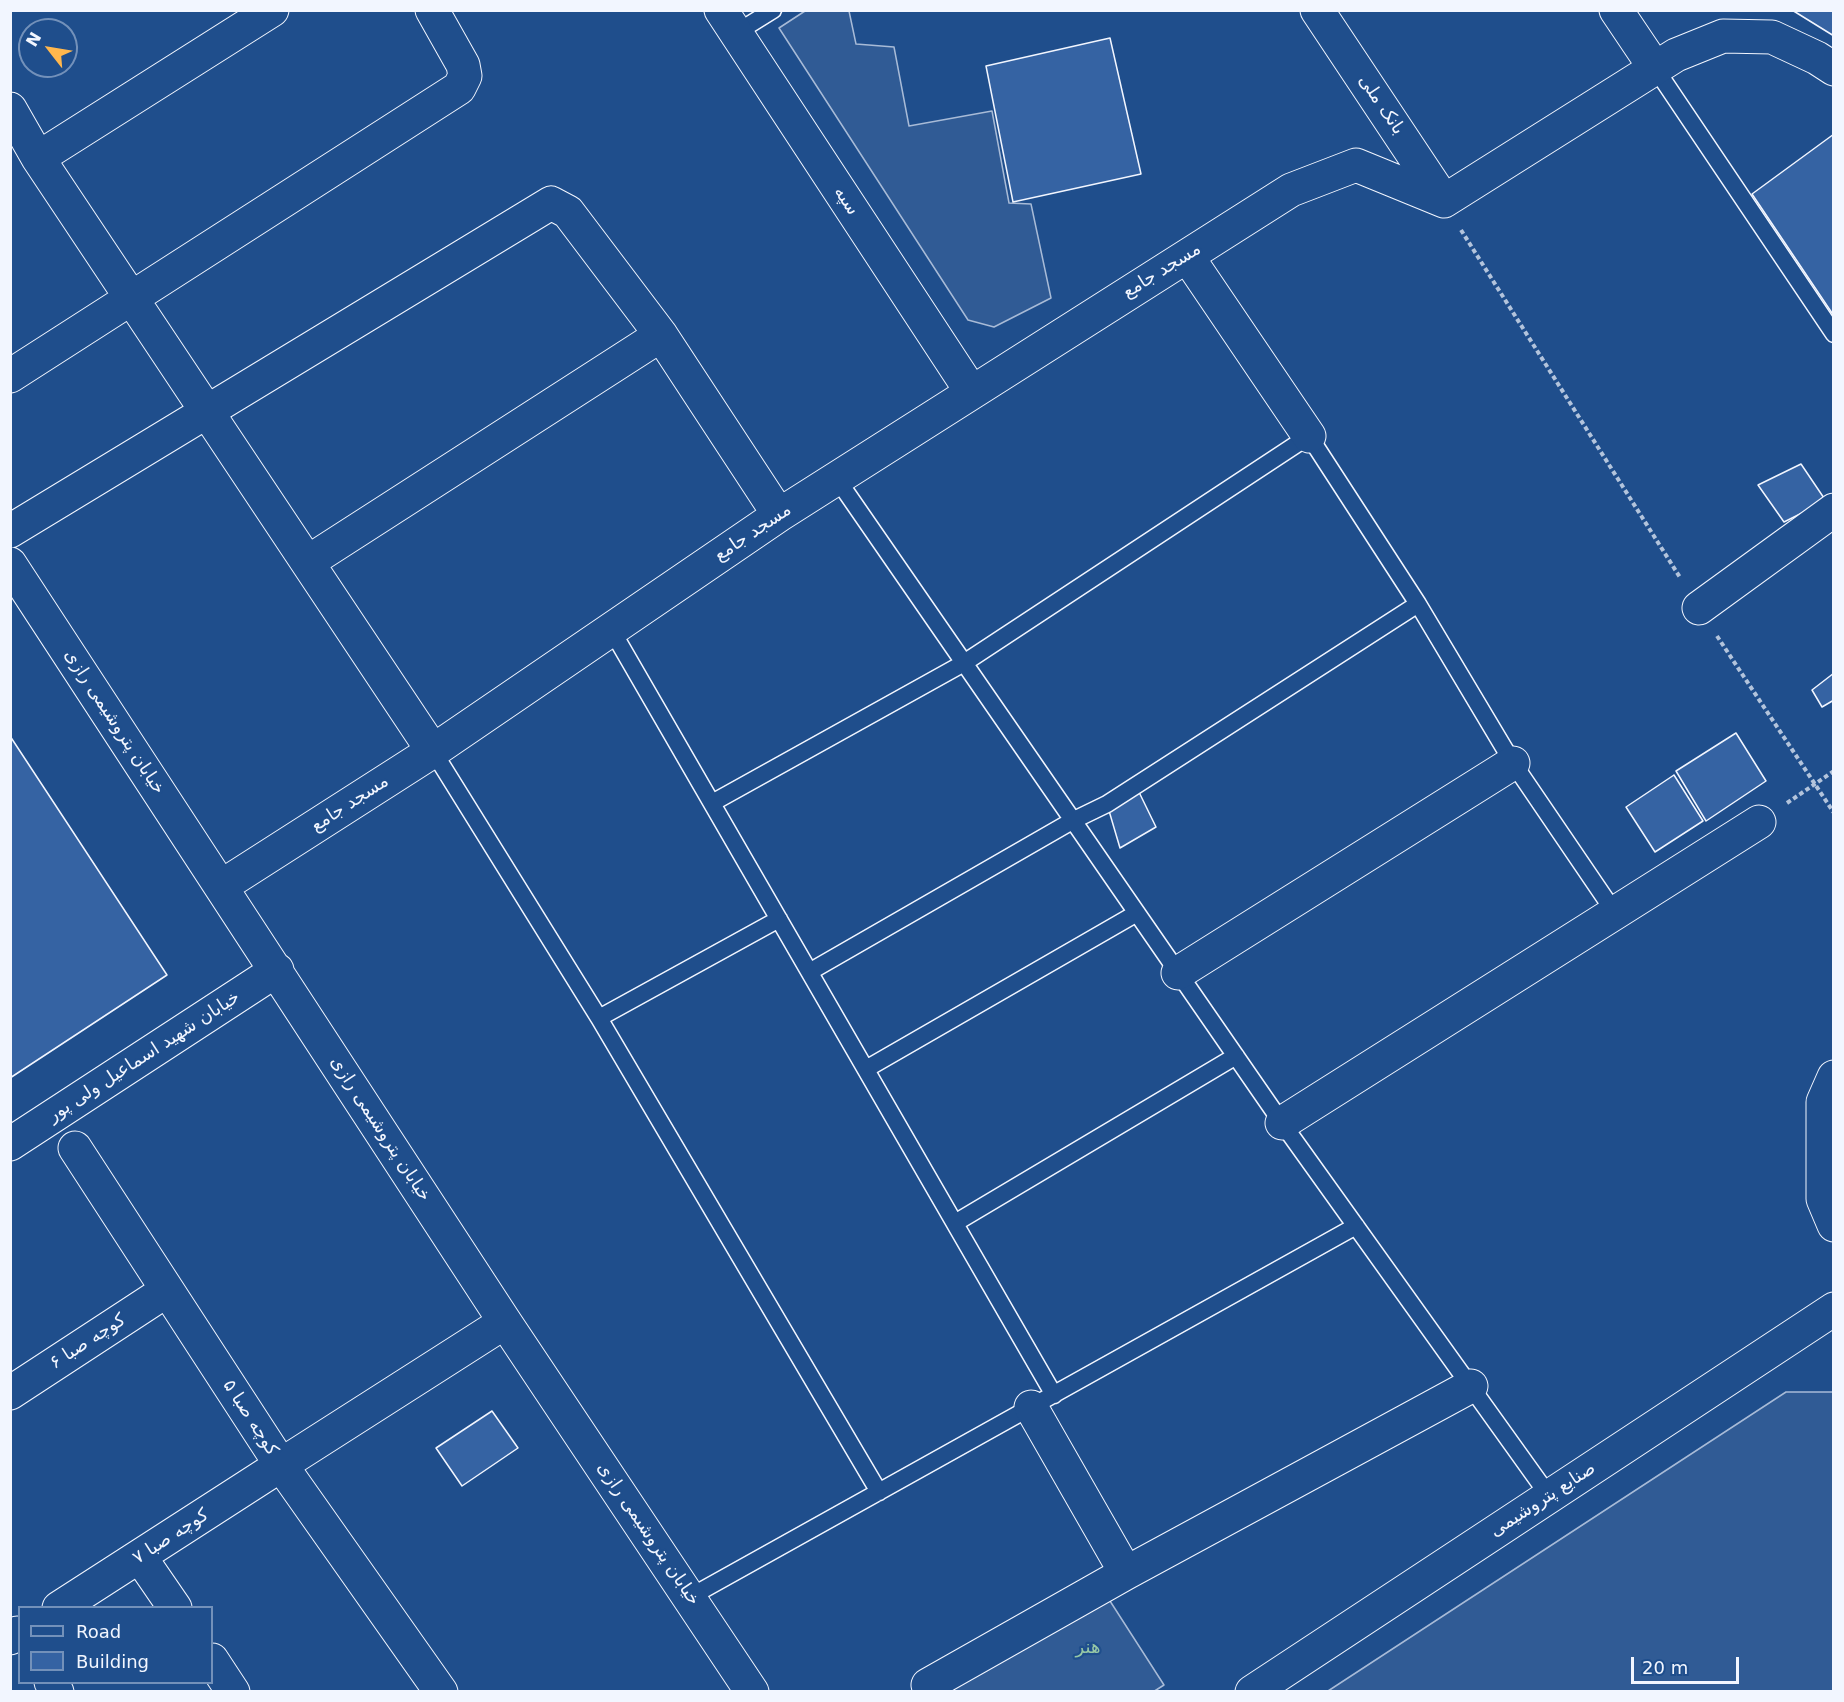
<!DOCTYPE html>
<html>
<head>
<meta charset="utf-8">
<style>
  body { margin:0 }
  #map { position:relative; width:1844px; height:1702px; overflow:hidden; background:#1f4e8c; font-family:"DejaVu Sans",sans-serif }
  canvas { display:block }
  .frame { position:absolute; inset:0; border:12px solid #f2f6ff; pointer-events:none }
  .legend { position:absolute; left:18px; top:1606px; width:195px; height:78px; box-sizing:border-box; background:#1f4e8c; border:2px solid #7391ba; margin:0; padding:8px 10px; list-style:none; font-size:18px; color:#f2f6ff }
  .legend li { display:flex; align-items:center; gap:12px; height:30px }
  .legend b { width:30px; border:2px solid #7391ba }
  .north { position:absolute; left:18px; top:18px; width:60px; height:60px; box-sizing:border-box; background:#1f4e8c; border:2px solid #7391ba; border-radius:50%; rotate:301deg; font-size:16px; font-weight:700; line-height:24px; text-align:center; color:#f2f6ff }
  .north::after { content:''; display:block; margin:auto; width:21px; height:27px; background:#ffb74d; clip-path:polygon(50% 0,100% 100%,50% 72%,0 100%) }
  .scale { position:absolute; left:1631px; top:1657px; width:108px; height:27px; box-sizing:border-box; border:3px solid #f2f6ff; border-top:0; padding-left:8px; font-size:18px; line-height:21px; white-space:nowrap; color:#f2f6ff; -webkit-text-stroke:4px #1f4e8c; paint-order:stroke }
</style>
</head>
<body>
<div id="map">
<canvas width="1844" height="1702"></canvas>
<div class="frame"></div>
<ul class="legend">
<li><b style="height:8px;background:#1f4e8c"></b>Road</li>
<li><b style="height:16px;background:#3563a3"></b>Building</li>
</ul>
<div class="north">N</div>
<div class="scale">20 m</div>
</div>
<script>
const c = document.querySelector('canvas').getContext('2d');
c.lineJoin = 'round';
function paint(path, color) {
  c.fillStyle = color;
  c.fill(path, 'evenodd');
}
function shape(rows) {
  const path = new Path2D();
  for (const r of rows) {
    path.moveTo(r[0], r[1]);
    for (let i = 2; i < r.length; i += 2) path.lineTo(r[i], r[i + 1]);
  }
  return path;
}
function strokePath(path, color, width, dash) {
  c.strokeStyle = color;
  c.lineWidth = width;
  c.lineCap = dash ? 'butt' : 'round';
  c.setLineDash(dash || []);
  c.stroke(path);
}
function write(font, color, halo, rows, align = 'center') {
  c.font = font + ' "DejaVu Sans","Noto Sans Arabic",sans-serif';
  c.lineWidth = 4.5;
  c.setLineDash([]);
  c.textBaseline = 'middle';
  c.strokeStyle = halo;
  c.fillStyle = color;
  for (const [text, x, y, turn = 0] of rows) {
    c.save();
    c.translate(x, y);
    c.rotate((+turn || 0) * Math.PI / 180);
    c.textAlign = isNaN(turn) ? turn : align;
    if (halo) c.strokeText(text, 0, 0);
    c.fillText(text, 0, 0);
    c.restore();
  }
}
const built = shape([
  [805,11,849,11,856,44,894,47,909,126,992,111,1009,203,1031,204,1051,298,994,327,968,320,779,28,805,11],
  [1786,1392,1833,1392,1833,1691,1328,1691,1786,1392],
  [1101,1587,1164,1685,1153,1692,939,1692,1101,1587]
]);
paint(built, '#305b95');
strokePath(built, '#a8bbd7', 1.5);
const building = shape([
  [1792,10,1834,10,1834,36,1792,10],
  [1110,38,1141,174,1013,202,986,66,1110,38],
  [1834,134,1834,316,1752,194,1834,134],
  [1801,464,1826,501,1784,522,1758,485,1801,464],
  [1834,673,1834,700,1822,707,1812,690,1834,673],
  [1736,733,1766,781,1706,821,1676,771,1736,733],
  [10,736,167,975,10,1078,10,736],
  [1674,775,1703,821,1655,852,1626,807,1674,775],
  [1136,786,1156,827,1120,848,1107,804,1136,786],
  [492,1411,518,1448,462,1486,436,1448,492,1411]
]);
paint(building, '#3563a3');
strokePath(building, '#f2f6ff', 1.5);
const lane = shape([
  [736,33,773,10],
  [1655,68,1834,334],
  [837,479,1282,1123,1549,1496],
  [611,629,1054,1395],
  [433,751,599,1018,879,1492],
  [712,803,964,663,1309,436,1418,604],
  [811,971,1072,821,1107,804,1418,604,1513,763,1615,913],
  [599,1018,779,919],
  [866,1069,1137,913],
  [955,1223,1236,1056],
  [690,1597,1356,1226]
]);
const street = shape([
  [721,10,971,391],
  [1317,10,1444,201],
  [1616,10,1655,68],
  [10,109,38,158,433,751],
  [38,158,272,10],
  [1444,201,1676,55,1723,36,1772,37,1817,58,1834,69],
  [1187,256,1309,436],
  [10,376,459,88,465,76,463,65,432,10],
  [10,531,551,203,568,212,661,335,779,515],
  [308,562,661,335],
  [10,564,505,1322,752,1692],
  [1699,608,1834,510],
  [222,886,433,751,779,515,1291,190,1356,165,1444,201],
  [1178,973,1513,763],
  [1834,1077,1823,1102,1823,1199,1834,1225],
  [1282,1123,1759,822],
  [10,1144,277,970],
  [75,1148,281,1465,505,1322],
  [10,1393,166,1291],
  [1031,1407,1126,1573],
  [140,1557,175,1608],
  [59,1608,281,1465,441,1692],
  [10,1638,17,1633],
  [212,1660,233,1692],
  [51,1682,57,1692],
  [928,1685,1126,1573,1471,1386]
]);
const secondary = shape([
  [1252,1692,1834,1309]
]);
strokePath(lane, '#f2f6ff', 19);
strokePath(street, '#f2f6ff', 35);
strokePath(secondary, '#f2f6ff', 35);
strokePath(shape([
  [1461,230,1681,579],
  [1717,636,1834,813],
  [1787,803,1834,771]
]), '#b3c4dc', 4, [4.5, 3]);
strokePath(lane, '#1f4e8c', 16);
strokePath(street, '#1f4e8c', 33);
strokePath(secondary, '#1f4e8c', 33);
write('18px', '#f2f6ff', '#1f4e8c', [
  ["بانک ملی",1381,105,56],
  ["سپه",846,201,57],
  ["مسجد جامع",1162,271,-32],
  ["مسجد جامع",753,533,-34],
  ["خیابان پتروشیمی رازی",114,722,57],
  ["مسجد جامع",350,804,-33],
  ["خیابان شهید اسماعیل ولی پور",144,1057,-33],
  ["خیابان پتروشیمی رازی",380,1129,57],
  ["کوچه صبا ۶",88,1342,-33],
  ["کوچه صبا ۵",250,1418,57],
  ["صنایع پتروشیمی",1543,1500,-33],
  ["خیابان پتروشیمی رازی",648,1534,56],
  ["کوچه صبا ۷",171,1537,-33]
]);
write('18px', '#97c8a6', '#1f4e8c', [
  ["هنر",1088,1648]
]);
</script>
</body>
</html>
